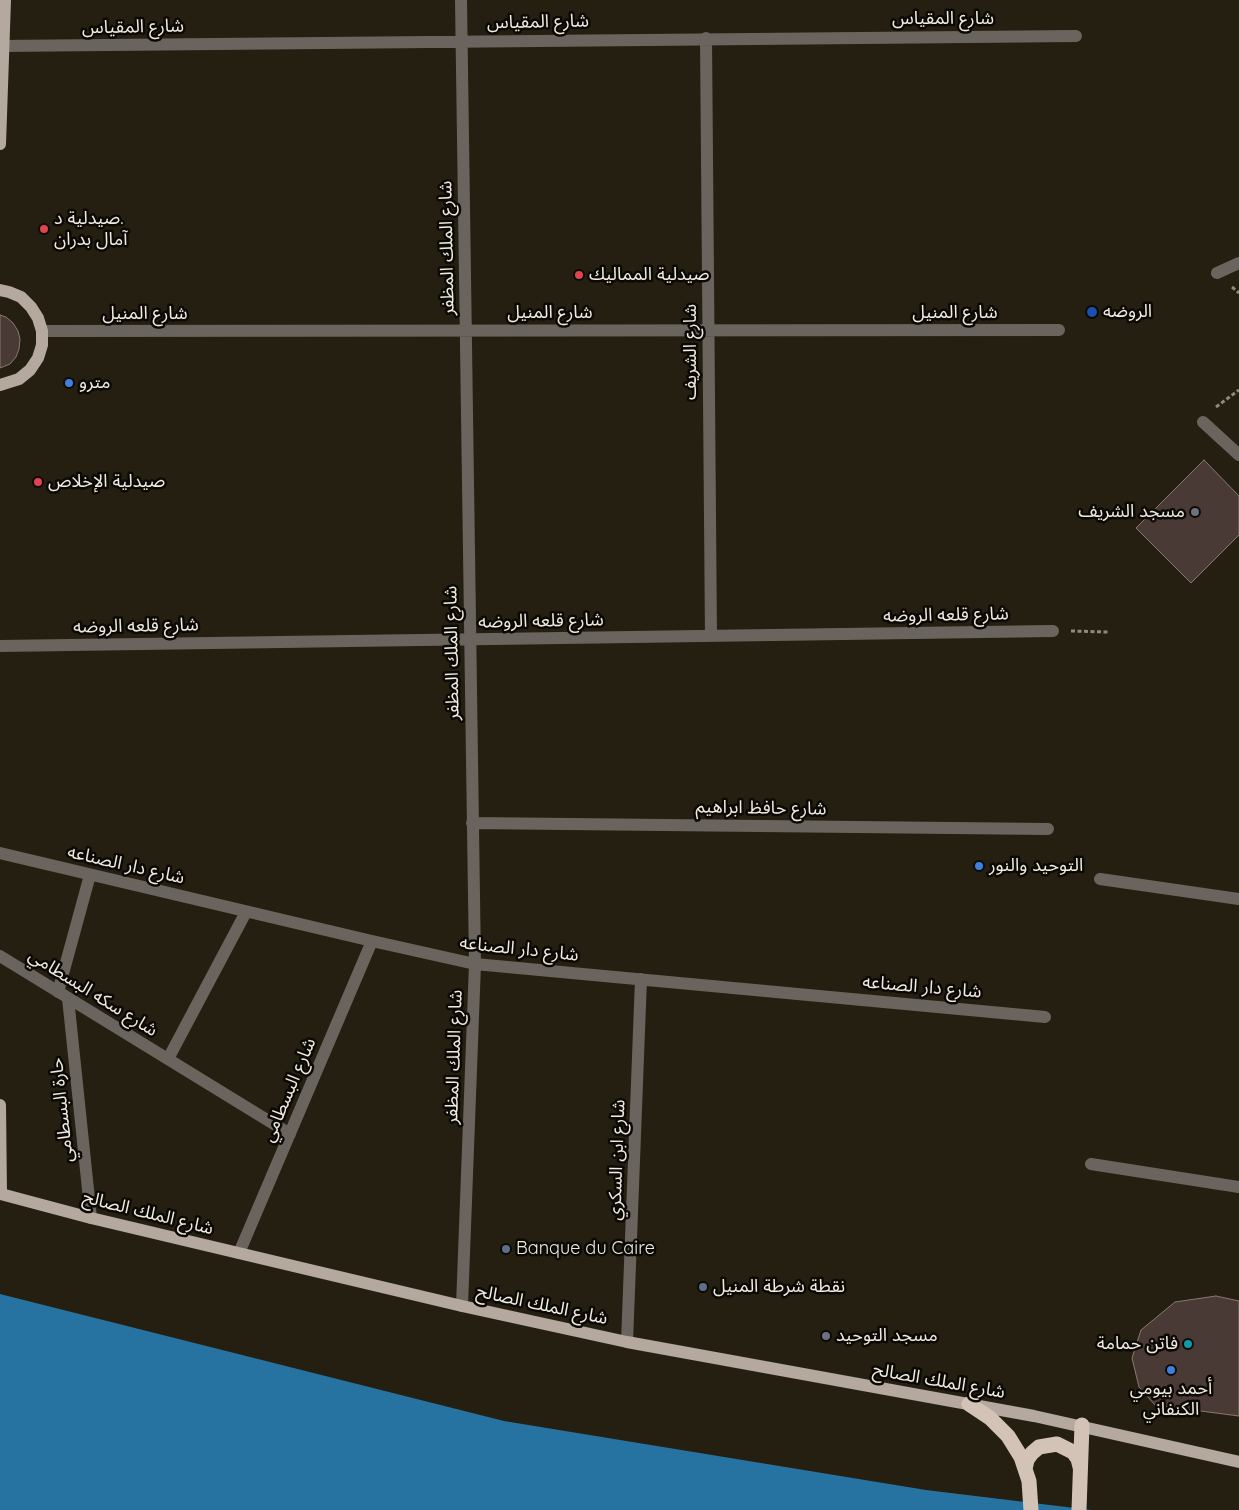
<!DOCTYPE html>
<html>
<head>
<meta charset="utf-8">
<style>
  body { margin:0 }
  canvas { display:block; background:#251f12 }
</style>
</head>
<body>
<canvas width="1239" height="1510"></canvas>
<script>
const c = document.querySelector('canvas').getContext('2d');
c.lineJoin = 'round';
function paint(path, color) {
  c.fillStyle = color;
  c.fill(path, 'evenodd');
}
function shape(rows) {
  const path = new Path2D();
  for (const r of rows) {
    path.moveTo(r[0], r[1]);
    for (let i = 2; i < r.length; i += 2) path.lineTo(r[i], r[i + 1]);
  }
  return path;
}
function strokePath(path, color, width, dash) {
  c.strokeStyle = color;
  c.lineWidth = width;
  c.lineCap = dash ? 'butt' : 'round';
  c.setLineDash(dash || []);
  c.stroke(path);
}
function write(font, color, halo, rows, align = 'center') {
  c.font = font + ' Quicksand,"Noto Sans Arabic",sans-serif';
  c.lineWidth = 5;
  c.setLineDash([]);
  c.textBaseline = 'middle';
  c.strokeStyle = halo;
  c.fillStyle = color;
  for (const [text, x, y, turn = 0] of rows) {
    c.save();
    c.translate(x, y);
    c.rotate((+turn || 0) * Math.PI / 180);
    c.textAlign = isNaN(turn) ? turn : align;
    if (halo) c.strokeText(text, 0, 0);
    c.fillText(text, 0, 0);
    c.restore();
  }
}
paint(shape([
  [0,1294,504,1421,926,1490,1091,1510,0,1510]
]), '#2672a0');
const building = shape([
  [0,315,6,317,13,323,18,331,20,339,19,349,16,357,10,364,0,368,0,315],
  [1204,460,1239,496,1239,535,1191,583,1136,528,1204,460],
  [1216,1296,1239,1301,1239,1416,1155,1405,1139,1387,1132,1358,1141,1330,1175,1302,1216,1296]
]);
paint(building, '#4a3a35');
strokePath(building, '#8a7872', 1);
strokePath(shape([
  [1232,287,1239,293],
  [1216,407,1239,390],
  [1071,631,1108,632]
]), '#8e8a7f', 3, [4, 2.5]);
strokePath(shape([
  [461,0,475,964,462,1306],
  [706,38,711,636],
  [0,46,1076,36],
  [1217,273,1239,263],
  [42,331,1059,330],
  [1203,422,1239,455],
  [0,646,1053,631],
  [472,823,1048,829],
  [0,853,372,941,475,964,1045,1017],
  [1100,879,1239,899],
  [0,956,290,1134],
  [58,992,90,875],
  [68,998,91,1218],
  [168,1059,246,912],
  [1091,1164,1239,1187],
  [239,1253,372,941],
  [627,1342,641,979]
]), '#6a645f', 12);
strokePath(shape([
  [0,144,5,0],
  [0,290,9,292,21,297,31,307,38,318,42,331,42,345,38,358,30,370,19,379,0,385],
  [0,1105,1,1194,91,1218,462,1306,627,1342,1034,1416,1239,1462]
]), '#b5a89e', 12);
strokePath(shape([
  [969,1404,990,1418,1008,1436,1021,1457,1029,1481,1031,1510],
  [1025,1469,1027,1460,1032,1453,1039,1447,1057,1444,1073,1452,1078,1459,1080,1467],
  [1079,1510,1082,1425]
]), '#d3c3b7', 15);
for (const [x, y, r, color] of [
  [44,229,5,"#e0444e"],
  [579,275,5,"#e0444e"],
  [1092,312,6,"#1a4fb4"],
  [69,383,5,"#3f7fe0"],
  [38,482,5,"#e0444e"],
  [1195,512,5,"#6b7280"],
  [979,866,5,"#3f7fe0"],
  [506,1249,5,"#5c6f8a"],
  [703,1287,5,"#5c6f8a"],
  [826,1336,5,"#6b7280"],
  [1188,1344,5,"#0f9aa8"],
  [1171,1370,5,"#3f7fe0"]
]) {
  const dot = new Path2D();
  dot.arc(x, y, r, 0, 2 * Math.PI);
  c.fillStyle = color;
  c.fill(dot);
  strokePath(dot, '#0c0905', 2);
}
write('18px', '#eeebe2', '#0c0905', [
  ["شارع المقياس",943,19],
  ["شارع المقياس",538,22,-1],
  ["شارع المقياس",133,27,-1],
  ["شارع الملك المظفر",447,248,-91],
  ["شارع المنيل",550,313],
  ["شارع المنيل",955,313],
  ["شارع المنيل",145,314],
  ["شارع الشريف",691,352,-90],
  ["شارع قلعه الروضه",946,615,-1],
  ["شارع قلعه الروضه",541,621,-1],
  ["شارع قلعه الروضه",136,626,-1],
  ["شارع الملك المظفر",452,653,-91],
  ["شارع حافظ ابراهيم",761,808,1],
  ["شارع دار الصناعه",126,865,13],
  ["شارع دار الصناعه",519,949,6],
  ["شارع دار الصناعه",922,987,5],
  ["شارع سكه البسطامي",93,993,32],
  ["شارع الملك المظفر",454,1057,-88],
  ["شارع البسطامي",289,1090,-67],
  ["حارة البسطامي",62,1110,-96],
  ["شارع ابن السكري",617,1160,-88],
  ["شارع الملك الصالح",148,1213,14],
  ["شارع الملك الصالح",542,1305,12],
  ["شارع الملك الصالح",939,1381,10]
]);
write('18px', '#eeebe2', '#0c0905', [
  ["صيدلية د.",54,219],
  ["آمال بدران",54,240],
  ["صيدلية المماليك",589,275],
  ["الروضه",1103,312],
  ["مترو",79,383],
  ["صيدلية الإخلاص",48,482],
  ["مسجد الشريف",1185,512,"right"],
  ["التوحيد والنور",989,866],
  ["Banque du Caire",516,1249],
  ["نقطة شرطة المنيل",713,1287],
  ["مسجد التوحيد",836,1336],
  ["فاتن حمامة",1178,1344,"right"],
  ["أحمد بيومي",1171,1389,"center"],
  ["الكنفاني",1171,1410,"center"]
], 'left');
</script>
</body>
</html>
